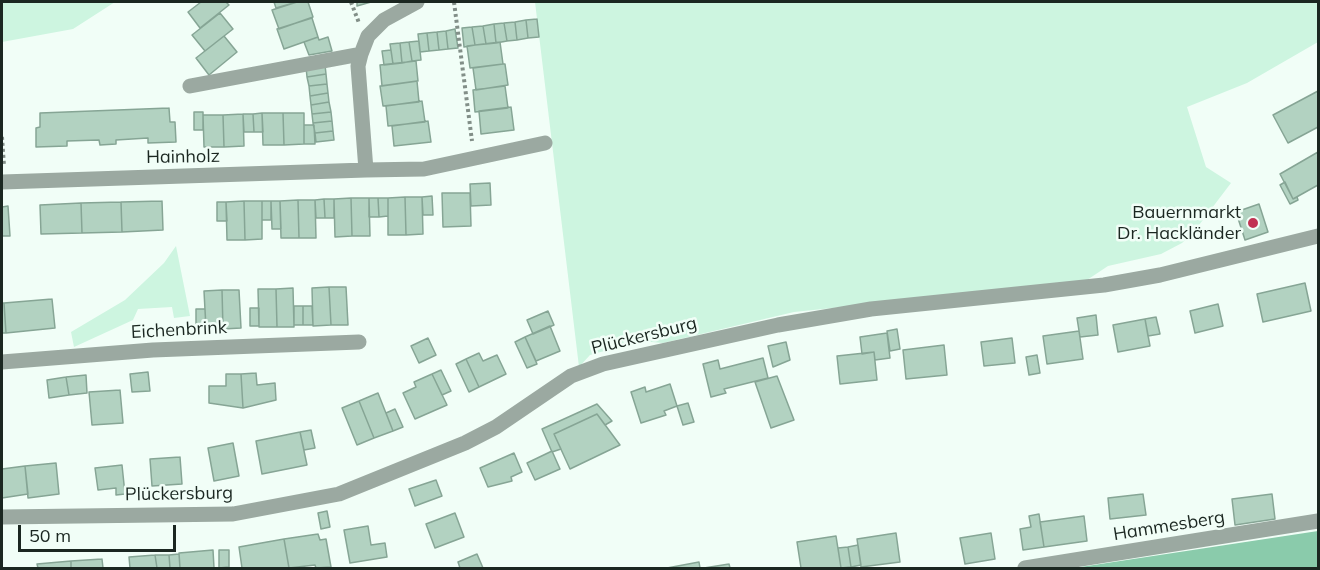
<!DOCTYPE html>
<html>
<head>
<meta charset="utf-8">
<style>
  body { margin:0 }
  #map { position:relative; width:1320px; height:570px; overflow:hidden; background:#f1fef7; font-family:Mulish,sans-serif }
  canvas { display:block }
  .frame { position:absolute; inset:0; border:3px solid #1b2721; pointer-events:none }
  .scale { position:absolute; left:18px; top:525px; width:158px; height:27px; box-sizing:border-box; border:3px solid #1b2721; border-top:0; padding-left:8px; font-size:18px; line-height:21px; white-space:nowrap; color:#1b2721; -webkit-text-stroke:4px #f1fef7; paint-order:stroke }
</style>
</head>
<body>
<div id="map">
<canvas width="1320" height="570"></canvas>
<div class="frame"></div>
<div class="scale">50 m</div>
</div>
<script>
const c = document.querySelector('canvas').getContext('2d');
c.lineJoin = 'round';
function paint(path, color) {
  c.fillStyle = color;
  c.fill(path, 'evenodd');
}
function shape(rows) {
  const path = new Path2D();
  for (const r of rows) {
    path.moveTo(r[0], r[1]);
    for (let i = 2; i < r.length; i += 2) path.lineTo(r[i], r[i + 1]);
  }
  return path;
}
function strokePath(path, color, width, dash) {
  c.strokeStyle = color;
  c.lineWidth = width;
  c.lineCap = dash ? 'butt' : 'round';
  c.setLineDash(dash || []);
  c.stroke(path);
}
function write(font, color, halo, rows, align = 'center') {
  c.font = font + ' Mulish,sans-serif';
  c.lineWidth = 5;
  c.setLineDash([]);
  c.textBaseline = 'middle';
  c.strokeStyle = halo;
  c.fillStyle = color;
  for (const [text, x, y, turn = 0] of rows) {
    c.save();
    c.translate(x, y);
    c.rotate((+turn || 0) * Math.PI / 180);
    c.textAlign = isNaN(turn) ? turn : align;
    if (halo) c.strokeText(text, 0, 0);
    c.fillText(text, 0, 0);
    c.restore();
  }
}
paint(shape([
  [2,2,115,2,73,29,2,42],
  [535,2,1318,2,1318,42,1247,83,1187,107,1206,167,1231,183,1196,229,1182,243,1161,254,1108,266,1084,282,794,312,663,343,640,341,590,355,579,367],
  [176,246,190,316,174,318,172,307,138,309,133,320,74,347,71,332,125,300,164,263]
]), '#cdf5e0');
paint(shape([
  [1318,531,1318,568,1074,568]
]), '#8acbab');
const building = shape([
  [201,2,226,2,229,5,200,28,188,12,201,2],
  [274,2,297,2,276,8,274,2],
  [297,2,308,2,313,17,279,29,272,10,297,2],
  [357,2,371,2,357,6,357,2],
  [220,13,233,29,205,51,192,35,220,13],
  [312,18,318,37,284,49,277,29,312,18],
  [537,19,539,37,528,38,526,20,537,19],
  [526,20,528,38,517,40,515,22,526,20],
  [515,22,517,40,507,41,504,23,515,22],
  [504,23,507,41,496,43,494,24,504,23],
  [494,24,496,43,486,44,483,26,494,24],
  [483,26,486,44,475,45,472,27,483,26],
  [472,27,475,45,464,47,462,28,472,27],
  [455,29,458,48,448,49,446,31,455,29],
  [446,31,448,49,439,50,437,32,446,31],
  [437,32,439,50,429,51,427,33,437,32],
  [427,33,429,51,420,52,418,34,427,33],
  [224,36,237,52,209,75,196,58,224,36],
  [318,37,319,40,328,37,332,51,309,55,304,42,318,37],
  [419,41,421,60,412,61,409,42,419,41],
  [409,42,412,61,402,63,400,43,409,42],
  [500,42,503,64,470,68,467,46,500,42],
  [400,43,402,63,393,64,390,44,400,43],
  [391,50,393,64,384,65,382,51,391,50],
  [416,61,418,81,382,86,380,65,416,61],
  [503,64,505,64,508,85,476,90,473,68,503,64],
  [325,65,326,74,307,77,306,67,325,65],
  [326,74,327,84,309,86,307,77,326,74],
  [417,81,419,102,383,106,380,86,417,81],
  [327,84,328,93,310,96,309,86,327,84],
  [505,86,508,108,475,112,473,90,505,86],
  [1318,91,1318,127,1288,143,1273,115,1318,91],
  [328,93,329,102,311,105,310,96,328,93],
  [422,101,425,122,388,126,386,106,422,101],
  [329,102,331,112,312,114,311,105,329,102],
  [511,107,514,130,481,134,479,111,511,107],
  [169,108,170,122,175,122,176,142,148,143,148,138,116,140,116,144,100,145,99,140,67,141,67,146,36,147,36,128,40,127,40,113,169,108],
  [194,112,203,112,203,130,194,130,194,112],
  [331,112,332,121,313,123,312,114,331,112],
  [262,113,283,113,284,145,263,145,262,113],
  [262,113,263,132,254,132,253,114,262,113],
  [283,113,304,113,304,144,284,145,283,113],
  [243,114,244,146,224,147,223,115,243,114],
  [243,114,253,114,254,132,244,132,243,114],
  [203,115,223,115,224,147,204,147,203,115],
  [332,121,333,131,315,133,313,123,332,121],
  [428,121,431,142,394,146,392,126,428,121],
  [304,125,314,125,315,144,304,144,304,125],
  [333,131,334,140,316,142,315,133,333,131],
  [1318,152,1318,185,1293,199,1280,174,1318,152],
  [1285,182,1293,199,1297,197,1298,200,1290,204,1280,185,1285,182],
  [490,183,491,205,471,206,470,184,490,183],
  [442,193,470,193,471,226,443,227,442,193],
  [432,196,433,215,423,215,422,197,432,196],
  [405,197,406,235,388,235,388,198,405,197],
  [405,197,422,197,423,234,406,235,405,197],
  [351,198,352,236,335,237,334,199,351,198],
  [351,198,369,198,370,236,352,236,351,198],
  [369,198,378,198,379,217,369,217,369,198],
  [378,198,388,198,388,216,379,217,378,198],
  [324,199,334,199,334,218,325,218,324,199],
  [324,199,325,218,316,218,315,200,324,199],
  [298,200,299,238,281,238,280,201,298,200],
  [298,200,315,200,316,238,299,238,298,200],
  [162,201,163,230,122,232,121,202,162,201],
  [244,201,245,240,227,240,226,202,244,201],
  [244,201,262,201,262,239,245,240,244,201],
  [262,201,271,201,271,220,262,220,262,201],
  [271,201,280,201,281,229,272,229,271,201],
  [121,202,122,232,82,233,81,203,121,202],
  [217,202,226,202,227,221,217,221,217,202],
  [81,203,82,233,41,234,40,205,81,203],
  [1259,204,1268,232,1245,240,1236,212,1259,204],
  [8,206,10,236,2,236,2,207,8,206],
  [1305,283,1311,311,1263,322,1257,294,1305,283],
  [329,287,331,325,313,326,312,288,329,287],
  [329,287,346,287,348,325,331,325,329,287],
  [293,288,294,327,277,327,276,289,293,288],
  [258,289,276,289,277,327,259,327,258,289],
  [222,290,223,329,206,329,204,291,222,290],
  [222,290,239,290,241,328,223,329,222,290],
  [52,299,55,328,6,333,4,303,52,299],
  [2,303,4,303,6,333,2,333,2,303],
  [1218,304,1223,326,1195,333,1190,311,1218,304],
  [294,306,303,306,303,325,294,325,294,306],
  [303,306,312,306,313,325,303,325,303,306],
  [250,308,259,308,259,326,250,326,250,308],
  [196,309,205,309,206,328,196,328,196,309],
  [548,311,554,325,533,334,527,320,548,311],
  [1096,315,1098,335,1080,337,1077,318,1096,315],
  [1156,317,1160,334,1148,336,1145,319,1156,317],
  [1145,319,1150,346,1118,352,1113,325,1145,319],
  [550,326,560,351,536,361,525,337,550,326],
  [897,329,900,349,890,351,887,331,897,329],
  [1079,331,1083,359,1047,364,1043,336,1079,331],
  [887,333,890,358,875,360,874,352,862,354,860,337,887,333],
  [525,337,537,364,527,368,515,342,525,337],
  [428,338,436,355,419,363,411,346,428,338],
  [1012,338,1015,363,984,366,981,342,1012,338],
  [786,342,790,360,773,367,768,346,786,342],
  [944,345,947,375,906,379,903,350,944,345],
  [874,352,877,380,840,384,837,356,874,352],
  [479,353,483,361,497,355,506,374,479,387,466,359,479,353],
  [1037,355,1040,373,1029,375,1026,357,1037,355],
  [763,358,768,378,724,389,726,393,711,397,703,364,718,360,720,369,763,358],
  [466,359,479,387,469,392,456,364,466,359],
  [441,370,451,391,442,395,432,374,441,370],
  [148,372,150,391,132,392,130,374,148,372],
  [256,373,257,385,275,383,276,400,243,408,241,374,256,373],
  [226,374,241,374,243,408,209,403,209,386,226,386,226,374],
  [432,374,447,405,415,419,403,393,416,387,414,382,432,374],
  [86,375,87,393,69,395,66,377,86,375],
  [777,376,794,420,771,428,755,382,777,376],
  [66,377,69,395,49,398,47,380,66,377],
  [670,384,677,406,664,411,666,415,641,423,631,392,645,387,646,392,670,384],
  [120,390,123,423,92,425,89,392,120,390],
  [378,393,393,431,374,438,359,401,378,393],
  [359,401,374,438,357,445,342,408,359,401],
  [688,403,694,422,683,425,677,406,688,403],
  [597,404,612,421,605,425,597,414,554,434,561,449,552,452,542,429,597,404],
  [395,409,403,427,393,431,386,413,395,409],
  [597,414,620,445,570,469,554,434,597,414],
  [311,430,315,448,304,450,300,432,311,430],
  [300,432,307,465,262,474,256,441,300,432],
  [233,443,239,476,214,481,208,448,233,443],
  [552,451,560,469,535,480,527,463,552,451],
  [514,453,522,472,511,477,512,481,488,487,480,468,514,453],
  [180,457,182,484,152,486,150,459,180,457],
  [56,463,59,494,28,498,25,466,56,463],
  [122,465,125,494,116,495,116,488,98,490,95,468,122,465],
  [25,466,28,494,2,498,2,469,25,466],
  [436,480,442,496,415,506,409,489,436,480],
  [1143,494,1146,515,1110,519,1108,498,1143,494],
  [1272,494,1275,519,1235,525,1232,499,1272,494],
  [327,511,330,527,321,529,318,513,327,511],
  [455,513,464,537,435,548,426,524,455,513],
  [1039,514,1044,547,1023,550,1020,529,1031,527,1029,516,1039,514],
  [1084,516,1087,541,1044,547,1040,522,1084,516],
  [368,526,371,545,385,543,387,557,350,563,344,530,368,526],
  [896,533,900,562,861,567,857,539,896,533],
  [991,533,995,559,965,564,960,538,991,533],
  [318,534,320,540,326,539,331,567,316,568,315,565,289,568,284,539,318,534],
  [836,536,841,568,801,568,797,542,836,536],
  [284,539,289,568,242,568,239,547,284,539],
  [858,545,861,565,851,567,848,547,858,545],
  [848,547,851,567,841,568,838,548,848,547],
  [213,550,214,568,180,568,179,553,213,550],
  [219,550,229,550,229,567,219,568,219,550],
  [179,554,180,568,170,568,169,555,179,554],
  [477,554,483,568,460,568,458,562,477,554],
  [155,555,169,555,170,568,157,568,155,555],
  [155,555,157,568,130,568,129,557,155,555],
  [102,559,103,568,71,568,71,561,102,559],
  [71,561,71,568,38,568,37,564,71,561],
  [699,562,700,568,667,568,699,562],
  [729,564,730,568,704,568,729,564]
]);
paint(building, '#b2d2c1');
strokePath(building, '#86a595', 1.5);
strokePath(shape([
  [351,2,359,23],
  [454,2,472,141],
  [2,137,4,166]
]), '#828f88', 4, [3, 3]);
strokePath(shape([
  [190,86,361,54],
  [366,170,424,169,545,143],
  [2,182,366,170,358,66,361,54,368,36,384,20,417,2],
  [2,362,153,350,359,342],
  [2,517,233,514,339,494,465,443,496,427,571,376,603,364,778,325,871,309,1104,285,1160,275,1318,236],
  [1025,568,1318,521]
]), '#9ba9a1', 15);
for (const [x, y, r, color] of [
  [1253,223,6,"#c13152"]
]) {
  const dot = new Path2D();
  dot.arc(x, y, r, 0, 2 * Math.PI);
  c.fillStyle = color;
  c.fill(dot);
  strokePath(dot, '#f1fef7', 2);
}
write('18px', '#1b2721', '#f1fef7', [
  ["Hainholz",183,157,-1],
  ["Eichenbrink",179,330,-3],
  ["Plückersburg",644,336,-14],
  ["Plückersburg",179,494,-1],
  ["Hammesberg",1169,526,-9]
]);
write('18px', '#1b2721', '#f1fef7', [
  ["Bauernmarkt",1241,213],
  ["Dr. Hackländer",1241,234]
], 'right');
</script>
</body>
</html>
